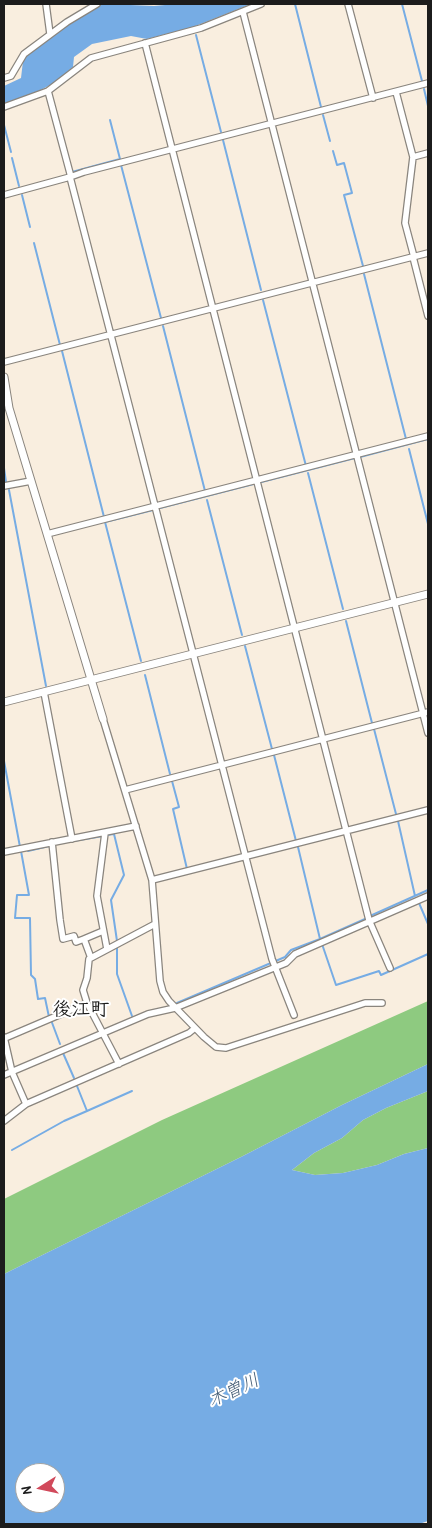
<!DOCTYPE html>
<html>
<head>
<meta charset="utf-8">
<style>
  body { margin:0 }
  #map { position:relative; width:432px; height:1528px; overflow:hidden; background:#f9eedf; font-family:"Patrick Hand",sans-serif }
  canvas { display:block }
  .frame { position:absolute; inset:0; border:5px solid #1c1c1c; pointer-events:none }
  .north { position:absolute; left:15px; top:1463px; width:50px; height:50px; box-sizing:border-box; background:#fff; border:1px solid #a4a4a4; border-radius:50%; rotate:260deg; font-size:14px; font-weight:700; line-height:20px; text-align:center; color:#1c1c1c }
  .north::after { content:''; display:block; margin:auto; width:18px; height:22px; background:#d1495b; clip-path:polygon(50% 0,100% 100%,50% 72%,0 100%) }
</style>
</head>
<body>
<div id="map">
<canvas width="432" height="1528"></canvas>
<div class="frame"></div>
<div class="north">N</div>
</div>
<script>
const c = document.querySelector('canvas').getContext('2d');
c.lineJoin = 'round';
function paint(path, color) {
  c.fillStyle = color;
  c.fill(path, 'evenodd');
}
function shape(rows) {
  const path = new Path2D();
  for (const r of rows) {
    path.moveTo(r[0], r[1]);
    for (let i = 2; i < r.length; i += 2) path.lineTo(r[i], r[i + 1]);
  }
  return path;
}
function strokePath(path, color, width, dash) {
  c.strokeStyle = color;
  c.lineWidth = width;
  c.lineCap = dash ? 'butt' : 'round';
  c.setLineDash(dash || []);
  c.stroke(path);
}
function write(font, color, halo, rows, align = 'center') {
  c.font = font + ' "Patrick Hand","Klee One",sans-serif';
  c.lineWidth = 4;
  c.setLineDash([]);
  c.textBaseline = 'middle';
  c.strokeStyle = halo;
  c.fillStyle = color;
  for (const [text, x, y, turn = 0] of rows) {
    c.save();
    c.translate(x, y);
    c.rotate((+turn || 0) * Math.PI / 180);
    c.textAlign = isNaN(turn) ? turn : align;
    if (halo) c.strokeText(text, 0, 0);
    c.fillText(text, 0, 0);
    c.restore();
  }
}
paint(shape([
  [428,1001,428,1064,342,1105,241,1157,4,1274,4,1199,162,1120],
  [428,1091,428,1148,404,1154,377,1165,343,1173,315,1175,292,1170,314,1153,342,1138,363,1120,386,1108]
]), '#8eca80');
paint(shape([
  [107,4,154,6,176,4,251,4,193,27,147,39,131,36,92,44,74,57,73,67,54,83,35,93,4,104,4,86,21,78,23,61,29,53,67,25,99,5],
  [428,1064,428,1091,386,1108,363,1120,342,1138,314,1153,292,1170,315,1175,343,1173,377,1165,404,1154,428,1148,428,1521,419,1524,4,1524,4,1274,241,1157,342,1105],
  [25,1473,55,1473,55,1503,25,1503]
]), '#76ace4');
strokePath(shape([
  [295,4,321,107],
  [402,4,422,81],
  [196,35,221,132],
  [424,89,428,106],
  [323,115,330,141],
  [4,125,11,152],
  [223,140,261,290],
  [333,151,337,165,344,163,352,193,344,195,363,266],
  [12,158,19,186],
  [121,165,161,318],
  [72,172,120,159,110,120],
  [22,195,30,227],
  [34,243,60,345],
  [364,274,406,439],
  [263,300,306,466],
  [163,326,205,491],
  [62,351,104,517],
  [409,449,428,524],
  [360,457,428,439],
  [4,468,6,482],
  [308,473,343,609],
  [9,490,46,686],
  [207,500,242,635],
  [160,508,355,458],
  [346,621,372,723],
  [245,646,272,749],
  [141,661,105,522,153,510],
  [145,675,170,774],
  [374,729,396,814],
  [274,755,296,841],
  [4,761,20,847],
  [172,781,179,807,173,809,187,869],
  [398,821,415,896],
  [107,835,114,834,124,875,111,900,117,941],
  [67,842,103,836],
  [298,847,320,939],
  [21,851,29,895,17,895,15,918,30,918,31,975,35,979,38,999,45,998,49,1017],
  [28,851,49,846],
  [419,903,428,924],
  [370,916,428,890],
  [322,944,336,985,379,971,381,975,428,954],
  [117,948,117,974,132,1016],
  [177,1003,285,957,291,950,320,939,365,919],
  [51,1020,60,1044],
  [63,1053,74,1078],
  [77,1086,87,1111,132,1091],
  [12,1150,64,1121,87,1111]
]), '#76ace4', 2);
const minor = shape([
  [46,4,50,34],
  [348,4,373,98],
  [243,12,428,733],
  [145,43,369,920,390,968],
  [4,78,11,76,24,54,67,22,97,4],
  [48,91,71,177],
  [396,92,413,157,405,223,414,257],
  [4,107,48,91,91,58,201,28,261,4],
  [413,157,428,153],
  [70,177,272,959,294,1015],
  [4,195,70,177,84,172,428,83],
  [413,257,428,316],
  [4,362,428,253],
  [4,486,31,481],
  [47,534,428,436],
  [44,692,72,839],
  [103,719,152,880,160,981,163,992,169,1001,204,1037,216,1047,226,1048,365,1003,382,1003],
  [125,790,428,712],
  [105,833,97,896,107,949],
  [52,842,60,920,63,939,74,936,76,942,84,939,91,958],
  [4,852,136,826],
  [152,880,428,810],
  [84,939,103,931],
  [87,1003,119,1064],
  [4,1037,12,1072,26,1104],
  [5,1038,87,1003,83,990,87,978,89,959,155,924],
  [4,1075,148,1014,175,1008,286,963,295,954,428,896],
  [4,1121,26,1104,189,1033,195,1028]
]);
const tertiary = shape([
  [4,377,9,408,103,719],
  [4,702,428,594]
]);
strokePath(minor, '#8a857e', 8);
strokePath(tertiary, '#8a857e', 9);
strokePath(minor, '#fff', 5.5);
strokePath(tertiary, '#fff', 7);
write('italic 18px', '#445d76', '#fff', [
  ["木曽川",234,1391,-25]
]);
write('bold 19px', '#1c1c1c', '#fff', [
  ["後江町",81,1010]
]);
</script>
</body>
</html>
